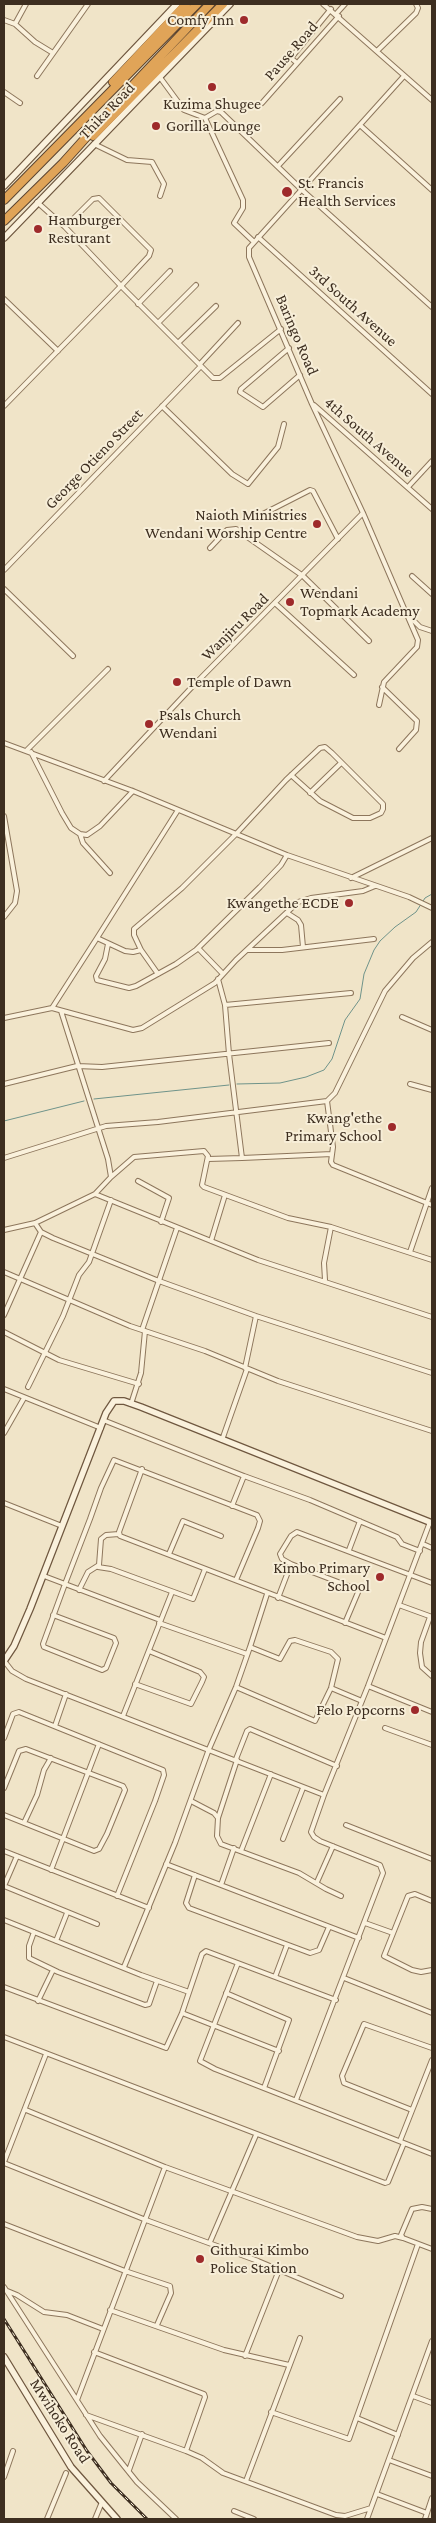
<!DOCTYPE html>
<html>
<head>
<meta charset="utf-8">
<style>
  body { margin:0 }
  #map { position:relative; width:436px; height:2523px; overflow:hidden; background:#f0e4c8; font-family:"Crimson Pro",serif }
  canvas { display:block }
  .frame { position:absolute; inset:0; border:5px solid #3d2e20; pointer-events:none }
</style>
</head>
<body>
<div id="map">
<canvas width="436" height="2523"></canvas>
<div class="frame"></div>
</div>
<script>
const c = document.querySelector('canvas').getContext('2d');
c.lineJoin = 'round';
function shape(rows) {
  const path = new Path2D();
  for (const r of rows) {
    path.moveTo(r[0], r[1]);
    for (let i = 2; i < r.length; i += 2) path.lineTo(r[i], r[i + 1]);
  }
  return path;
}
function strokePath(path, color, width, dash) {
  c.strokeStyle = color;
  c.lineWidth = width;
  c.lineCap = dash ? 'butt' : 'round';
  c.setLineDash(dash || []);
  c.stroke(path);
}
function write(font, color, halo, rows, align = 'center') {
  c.font = font + ' "Crimson Pro",serif';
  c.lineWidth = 4;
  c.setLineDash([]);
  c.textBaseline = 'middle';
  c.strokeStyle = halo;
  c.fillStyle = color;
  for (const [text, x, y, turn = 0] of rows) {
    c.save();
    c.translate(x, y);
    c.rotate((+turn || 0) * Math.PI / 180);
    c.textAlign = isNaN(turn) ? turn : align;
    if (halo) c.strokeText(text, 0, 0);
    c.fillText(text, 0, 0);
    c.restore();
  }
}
strokePath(shape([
  [237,1084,280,1083,306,1077,324,1070,332,1059,345,1020,360,999,364,974,374,950,380,941,395,927,416,912,425,898,432,894],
  [94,1099,229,1085],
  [4,1121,84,1101]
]), '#6f938a', 1);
const street = shape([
  [323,4,432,100],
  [336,14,345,4],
  [4,20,15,24,35,42,53,53],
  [15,24,26,4],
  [377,51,416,13,418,8,416,4],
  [297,63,291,58,331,9],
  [37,76,88,4],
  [159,76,184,110,205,118,243,200,243,208,234,223,254,242],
  [404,76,249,248,249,257,312,404,363,513,406,613,420,627,432,631],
  [4,92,20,103],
  [262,103,339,16],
  [205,118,217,111,221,112,302,190,432,307],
  [361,126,432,190],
  [94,144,127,160,152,162,164,184,160,196],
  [278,166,340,99],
  [37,202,65,227,121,286,213,378,220,378,281,329],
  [258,237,432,394],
  [4,299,58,351],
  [138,304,170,271],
  [158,323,196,285],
  [178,343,216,306],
  [289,348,241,389,240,392,263,407,300,375],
  [200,364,238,323],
  [314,405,432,509],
  [4,406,121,286,149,256,151,250,99,198,93,199,65,227],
  [162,406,232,474,248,484,278,447,284,424],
  [408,487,432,461],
  [259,516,310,490,313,491,338,539],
  [210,548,227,530,236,529,303,576,369,641],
  [4,570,201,366],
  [412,576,432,594],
  [4,589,73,656],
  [276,604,354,675],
  [382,687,417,721,416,730,399,749],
  [379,705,384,682,417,647,418,640,408,617],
  [4,743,133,791,287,855,409,897,432,908],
  [27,750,108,669],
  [31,752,62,813,71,828,80,834,87,835,100,826,133,791],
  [104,781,191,688,363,513],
  [310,793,341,763],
  [4,816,17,891,15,903,4,917],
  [80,834,83,843,110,873],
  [351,878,432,838],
  [287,913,298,920,301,925,303,947],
  [108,944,105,959,96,976,97,980,129,988,136,986,176,964,196,950,260,887,281,865,287,855],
  [198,948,223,974],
  [141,950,133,952,125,951,97,938,178,810],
  [248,950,282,950,374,939],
  [158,974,141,950,134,935,134,929,182,888,236,834,286,780,320,748,325,747,332,753,383,804,383,809,381,813,370,818,353,818,320,801,291,775],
  [218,979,225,1005,229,1054,242,1158,332,1154],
  [225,1005,351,993],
  [52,1008,97,938],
  [402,1017,432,1030],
  [4,1018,52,1008,133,1030,142,1028,215,983,236,960,298,902,311,898,363,891,375,886],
  [4,1084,77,1066,102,1067,329,1043],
  [410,1084,432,1090],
  [327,1101,333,1147,331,1162,333,1165,432,1205],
  [4,1158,106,1126,158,1122,327,1101,335,1093,385,991,413,958,432,942],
  [208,1159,242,1158],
  [111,1177,134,1157,204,1151,208,1156,202,1185,204,1187,288,1218,331,1227,432,1260],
  [138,1181,169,1198,161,1222],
  [95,1194,258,1260,432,1317],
  [35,1223,41,1232,53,1238,159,1281,256,1316,432,1373],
  [4,1230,35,1223,95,1194,111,1177,108,1159,61,1011],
  [211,1241,225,1195],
  [410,1252,432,1188],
  [4,1272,130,1326,205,1351,278,1381,432,1431],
  [325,1280,324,1263,331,1227],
  [4,1315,41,1232],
  [142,1330,177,1228],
  [4,1332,59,1360,139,1384],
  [245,1368,256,1316],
  [28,1387,63,1316,79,1275,89,1262,111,1200],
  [4,1389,101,1428],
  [131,1404,141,1373,145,1331],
  [103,1420,244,1476,310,1500,397,1537,402,1544,420,1551],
  [4,1433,24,1398],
  [222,1440,247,1369],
  [142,1469,119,1532,120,1536,386,1638],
  [4,1503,62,1526],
  [232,1506,244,1476],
  [423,1544,432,1548],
  [349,1550,360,1521],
  [169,1554,183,1521,221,1536],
  [291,1564,359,1590,345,1623],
  [98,1567,111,1569,193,1599,205,1569],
  [44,1576,160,1620],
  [79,1590,88,1572,99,1565,101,1539,106,1535,119,1534],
  [278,1598,291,1564,282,1559,280,1554,291,1536,297,1532,432,1583],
  [399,1605,432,1617],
  [53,1615,114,1638,116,1643,106,1668,102,1670,44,1647,43,1644,65,1584,90,1519,101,1488,114,1460,257,1515,260,1521,258,1528,236,1580],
  [430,1617,421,1642,420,1653,422,1667,432,1676],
  [159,1623,247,1654],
  [250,1647,267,1594],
  [5,1662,12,1671,26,1679,324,1795],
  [135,1684,191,1704,202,1682,204,1677,200,1672,149,1651],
  [368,1686,432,1712],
  [331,1688,362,1701],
  [123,1716,172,1592],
  [55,1726,66,1694],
  [385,1728,432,1745],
  [4,1738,13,1714,19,1712,163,1770,164,1775,155,1801,117,1896],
  [236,1759,247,1731,250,1729,337,1766],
  [4,1788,19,1751,26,1749,123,1786,125,1790,107,1834,99,1849,94,1851,4,1815],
  [191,1801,214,1813,218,1818,217,1836,221,1844,299,1873,326,1889,341,1896],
  [218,1818,237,1760],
  [24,1823,37,1795,44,1770,51,1758],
  [346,1825,432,1859],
  [283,1839,303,1788],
  [4,1851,149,1908],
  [241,1851,271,1774],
  [166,1864,359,1938],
  [51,1870,99,1744],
  [195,1875,186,1903,189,1908,310,1953,319,1950,329,1927],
  [317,1882,333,1846],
  [221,1885,234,1848],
  [4,1886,97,1924],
  [4,1886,17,1856],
  [432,1901,415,1894,408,1896,384,1956,412,1970,421,1972,432,1970],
  [4,1920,141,1975,189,1992],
  [365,1923,393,1933],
  [34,1932,29,1946,29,1958,58,1972,145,2005,149,2004,157,1981],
  [56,1941,67,1913],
  [238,1963,200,2061,215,2069,432,2154],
  [124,1967,175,1843,209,1749,236,1687,250,1647,280,1659,290,1641,295,1640,331,1652,338,1659,331,1688,315,1721,236,1687],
  [275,1977,287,1945],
  [344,1978,432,2013],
  [4,1987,166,2048,182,2013,202,1954,206,1951,336,2000],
  [226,1993,289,2020,264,2088],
  [38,2001,53,1970],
  [182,2013,279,2051],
  [4,2037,385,2183,388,2182,404,2143],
  [296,2100,383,1873,380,1865,320,1841,314,1837,311,1832,324,1795,368,1686,430,1522],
  [26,2110,165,2167,357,2237,378,2241,395,2236,403,2238],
  [412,2110,344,2083,342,2076,364,2024,432,2048],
  [400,2141,432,2060],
  [4,2162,46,2054],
  [4,2163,146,2220,258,2261,341,2296],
  [432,2209,422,2207,412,2209,401,2235,403,2238,432,2249],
  [4,2224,125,2271,170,2286,171,2293,157,2325],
  [210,2242,256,2135],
  [4,2287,100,2436,137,2482,176,2519],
  [5,2290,17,2295,44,2312,67,2315,103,2329],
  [110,2310,224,2350,289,2365],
  [94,2352,204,2394,205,2397,186,2451],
  [245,2356,279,2270],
  [413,2396,432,2403],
  [77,2400,165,2167],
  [271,2412,349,2439,418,2244],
  [86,2415,186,2451,202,2458,223,2473,336,2515,345,2516,371,2508],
  [357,2418,398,2435],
  [389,2460,432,2476],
  [129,2470,142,2434],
  [4,2477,13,2451],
  [246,2481,300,2338],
  [377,2494,427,2513],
  [234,2511,254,2519],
  [47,2519,66,2473],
  [95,2519,102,2502],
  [367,2519,432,2341],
  [425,2519,432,2498]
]);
const secondary = shape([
  [4,186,177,4],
  [4,238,230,4],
  [4,1661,14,1646,30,1609,106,1413,114,1401,124,1401,141,1407,432,1523],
  [4,2357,71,2467,117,2519]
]);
const highway = shape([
  [113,82,186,4],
  [93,136,223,4],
  [4,200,197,4],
  [4,221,63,163,134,84,210,4]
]);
strokePath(street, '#8d765c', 6);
strokePath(secondary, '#6f573f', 8);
strokePath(highway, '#5b4430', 10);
strokePath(street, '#faf1dc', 4);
strokePath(secondary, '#faf1dc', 5.5);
strokePath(highway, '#e0a458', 8);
const rail = shape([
  [4,2319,87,2451,111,2483,147,2519]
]);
strokePath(rail, '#3d2e20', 3);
strokePath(rail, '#f7eed8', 1, [4]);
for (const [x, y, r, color] of [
  [244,20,5,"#9e2a2b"],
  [212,87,5,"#9e2a2b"],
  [156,126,5,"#9e2a2b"],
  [287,192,6,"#9e2a2b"],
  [38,229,5,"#9e2a2b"],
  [317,524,5,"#9e2a2b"],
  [290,602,5,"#9e2a2b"],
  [177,682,5,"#9e2a2b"],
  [149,724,5,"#9e2a2b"],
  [349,903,5,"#9e2a2b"],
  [392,1127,5,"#9e2a2b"],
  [380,1577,5,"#9e2a2b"],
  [415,1710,5,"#9e2a2b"],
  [200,2259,5,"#9e2a2b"]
]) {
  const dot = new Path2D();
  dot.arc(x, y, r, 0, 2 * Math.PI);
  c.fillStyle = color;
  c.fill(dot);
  strokePath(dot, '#f7eed8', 2);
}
write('16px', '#3d2e20', '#f7eed8', [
  ["Comfy Inn",234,20,"right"],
  ["Kuzima Shugee",212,104,"center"],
  ["Gorilla Lounge",166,126],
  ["St. Francis",298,183],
  ["Health Services",298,201],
  ["Hamburger",48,220],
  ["Resturant",48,238],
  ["Naioth Ministries",307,515,"right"],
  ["Wendani Worship Centre",307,533,"right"],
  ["Wendani",300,593],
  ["Topmark Academy",300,611],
  ["Temple of Dawn",187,682],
  ["Psals Church",159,715],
  ["Wendani",159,733],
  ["Kwangethe ECDE",339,903,"right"],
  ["Kwang'ethe",382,1118,"right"],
  ["Primary School",382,1136,"right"],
  ["Kimbo Primary",370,1568,"right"],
  ["School",370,1586,"right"],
  ["Felo Popcorns",405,1710,"right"],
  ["Githurai Kimbo",210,2250],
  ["Police Station",210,2268]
], 'left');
write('16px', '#3d2e20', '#f7eed8', [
  ["Pause Road",291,51,-49],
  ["Thika Road",107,111,-46],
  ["3rd South Avenue",353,306,42],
  ["Baringo Road",297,335,67],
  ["4th South Avenue",369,437,41],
  ["George Otieno Street",94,459,-46],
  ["Wanjiru Road",235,627,-45],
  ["Mwihoko Road",60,2421,57]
]);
</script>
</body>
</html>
